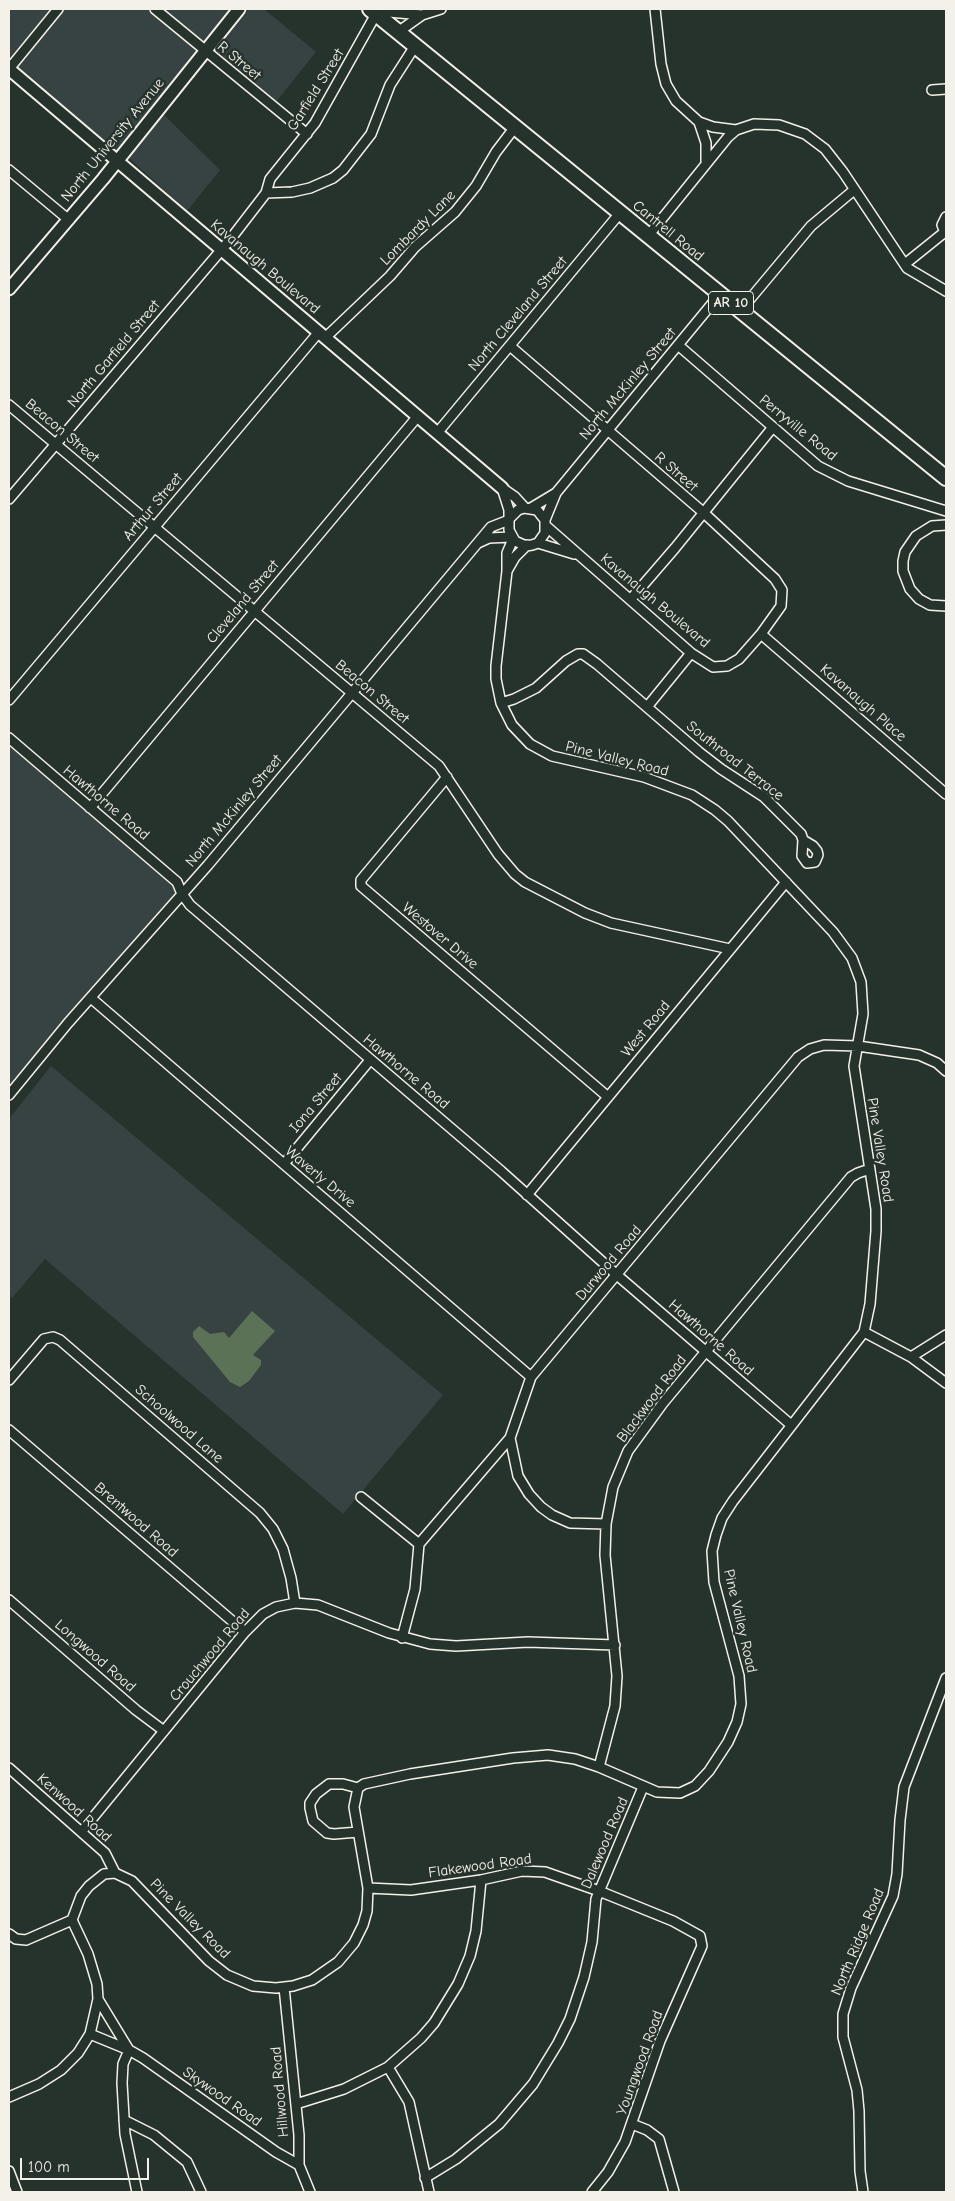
<!DOCTYPE html>
<html>
<head>
<meta charset="utf-8">
<style>
  body { margin:0 }
  #map { position:relative; width:955px; height:2201px; overflow:hidden; background:#26332d; font-family:"Comic Neue",sans-serif }
  canvas { display:block }
  .frame { position:absolute; inset:0; border:10px solid #f4f1e8; pointer-events:none }
  .scale { position:absolute; left:20px; top:2158px; width:129px; height:22px; box-sizing:border-box; border:2px solid #f4f1e8; border-top:0; padding-left:6px; font-size:15px; line-height:18px; white-space:nowrap; color:#f4f1e8; -webkit-text-stroke:4px #26332d; paint-order:stroke }
</style>
</head>
<body>
<div id="map">
<canvas width="955" height="2201"></canvas>
<div class="frame"></div>
<div class="scale">100 m</div>
</div>
<script>
const c = document.querySelector('canvas').getContext('2d');
c.lineJoin = 'round';
function paint(path, color) {
  c.fillStyle = color;
  c.fill(path, 'evenodd');
}
function shape(rows) {
  const path = new Path2D();
  for (const r of rows) {
    path.moveTo(r[0], r[1]);
    for (let i = 2; i < r.length; i += 2) path.lineTo(r[i], r[i + 1]);
  }
  return path;
}
function strokePath(path, color, width, dash) {
  c.strokeStyle = color;
  c.lineWidth = width;
  c.lineCap = dash ? 'butt' : 'round';
  c.setLineDash(dash || []);
  c.stroke(path);
}
function write(font, color, halo, rows, align = 'center') {
  c.font = font + ' "Comic Neue",sans-serif';
  c.lineWidth = 5;
  c.setLineDash([]);
  c.textBaseline = 'middle';
  c.strokeStyle = halo;
  c.fillStyle = color;
  for (const [text, x, y, turn = 0] of rows) {
    c.save();
    c.translate(x, y);
    c.rotate((+turn || 0) * Math.PI / 180);
    c.textAlign = isNaN(turn) ? turn : align;
    if (halo) c.strokeText(text, 0, 0);
    c.fillText(text, 0, 0);
    c.restore();
  }
}
paint(shape([
  [9,9,239,9,117,161,9,69],
  [249,9,264,9,316,52,275,103,215,51],
  [162,113,220,170,187,211,129,158],
  [9,738,177,882,182,894,9,1095],
  [51,1066,443,1395,343,1514,45,1259,12,1298,9,1295,9,1119]
]), '#374242');
paint(shape([
  [252,1311,275,1331,253,1355,261,1360,261,1365,249,1381,240,1387,230,1382,193,1337,193,1332,199,1326,210,1334,224,1332,229,1338]
]), '#5c7256');
const minor = shape([
  [155,9,307,134],
  [655,9,661,64,666,84,676,101,699,122,706,143,706,161],
  [398,32,422,15,441,9],
  [9,69,58,9],
  [932,90,946,89],
  [699,122,713,127,736,130],
  [9,170,69,220],
  [266,193,292,192,310,188,333,178,343,170,371,134,390,85,415,46],
  [945,233,942,225,946,217],
  [648,236,728,137,736,130,754,124,779,125,805,134,825,149,843,172,907,268,946,291],
  [905,264,946,231],
  [740,311,811,226,854,190],
  [326,337,390,276,415,247,455,212,476,186,496,152,515,127],
  [678,345,818,466,848,481,946,511],
  [510,346,704,513,775,579,782,590,781,606,761,634,739,659,727,666,713,667,691,653,546,526],
  [9,405,439,766,498,854,515,874,525,882,585,913,611,923,730,949],
  [438,432,620,213],
  [502,488,509,510,509,530,515,541,526,546,532,545,538,543,545,533,545,520,537,510,524,508,518,510,510,518],
  [502,488,515,497,525,508],
  [9,499,229,241,266,193,270,179,315,123,376,14,389,12,422,15],
  [531,508,556,493],
  [545,520,556,493,720,294],
  [946,525,932,526,916,536,905,552,903,561,903,571,910,589,919,599,930,605,946,606],
  [478,543,489,538,511,537],
  [538,543,574,554],
  [507,571,507,553,513,539],
  [631,599,675,548,773,427],
  [761,634,946,794],
  [9,700,319,332],
  [501,703,514,699,536,688,566,661,578,654,583,654,597,664,699,752,721,769,764,797,801,834,803,840],
  [647,707,691,653],
  [9,738,177,882,182,894,190,905,501,1171,617,1275,790,1424],
  [447,777,361,880,361,886,608,1097],
  [90,808,418,416],
  [803,840,813,846,817,851,818,855,815,862,807,863,802,856,803,840],
  [91,998,531,1377],
  [9,1095,68,1023,208,865,491,527,509,520],
  [284,1164,370,1060],
  [527,1195,786,882],
  [864,1332,911,1357,946,1383],
  [911,1357,946,1335],
  [9,1380,44,1339,53,1337,60,1340,260,1513,273,1529,283,1549,291,1578,295,1603],
  [9,1430,245,1632],
  [510,1438,518,1476,529,1494,541,1507,552,1515,570,1523,606,1524],
  [361,1497,419,1544],
  [9,1600,136,1710,164,1731],
  [402,1638,415,1589,419,1544,510,1438,531,1377,798,1057,810,1049,824,1045,858,1046,919,1055,937,1063,946,1071],
  [599,1767,615,1706,617,1676,605,1555,606,1524,613,1487,628,1451,663,1403,851,1177,858,1173,870,1169],
  [9,1768,105,1853,115,1873],
  [82,1831,245,1632,263,1614,276,1607,295,1603,318,1605,389,1633,430,1644,456,1646,528,1642,615,1645],
  [358,1832,334,1834,327,1833,313,1821,310,1808,310,1803,316,1794,329,1784,343,1784,358,1788],
  [368,1888,411,1890,481,1880,522,1871,545,1872,599,1891,673,1921,700,1936,702,1946,660,2041,625,2142,608,2172,592,2192],
  [9,1934,16,1939,26,1940,72,1920],
  [284,1987,299,2135,299,2165,310,2192],
  [98,1999,129,2050,143,2058,276,2152,299,2165],
  [90,2034,129,2050,123,2064,122,2083,125,2134,137,2192],
  [388,2067,409,2102,429,2192],
  [9,2097,39,2084,61,2070,78,2053,90,2034,98,1999,97,1984,88,1954,72,1920,81,1896,89,1886,104,1874,115,1873,132,1881,209,1961,227,1975,253,1986,276,1988,293,1986,312,1980,338,1962,354,1943,363,1925,367,1911,368,1888,354,1807,358,1788,364,1784,410,1774,513,1758,548,1755,575,1759,599,1767,657,1792,680,1793,695,1786,709,1771,728,1742,737,1722,741,1704,739,1676,714,1582,712,1551,716,1535,722,1518,733,1501,864,1332,870,1304,876,1231,876,1209,854,1066,863,1014,861,982,852,958,833,932,728,821,715,810,692,795,644,777,552,756,530,744,512,725,501,703,496,679,496,666,507,571,515,557,527,545],
  [296,2104,344,2089,388,2067,421,2038,434,2023,458,1984,470,1956,476,1931,481,1880],
  [124,2120,154,2135,187,2162,201,2192],
  [632,2124,647,2130,659,2139,674,2192],
  [9,2171,17,2192],
  [425,2178,456,2159,499,2124,533,2084,558,2043,570,2019,584,1977,592,1942,596,1899,643,1787],
  [863,2192,860,2171,859,2111,857,2090,843,2037,843,2014,851,1988,893,1896,897,1874,900,1820,904,1787,946,1678]
]);
const tertiary = shape([
  [9,69,502,488],
  [9,289,103,179,239,9]
]);
const primary = shape([
  [370,9,946,478]
]);
strokePath(minor, '#f4f1e8', 12);
strokePath(tertiary, '#f4f1e8', 15);
strokePath(primary, '#f4f1e8', 18);
strokePath(minor, '#26332d', 9);
strokePath(tertiary, '#26332d', 11);
strokePath(primary, '#26332d', 14);
for (const [x, y, w] of [
  [731,303,45]
]) {
  const box = new Path2D();
  box.roundRect(x - w / 2, y - 11.5, w, 23, 4);
  c.fillStyle = '#26332d';
  c.fill(box);
  strokePath(box, '#f4f1e8', 1);
}
write('bold 14px', '#f4f1e8', null, [
  ["AR 10",731,303]
]);
write('15px', '#f4f1e8', '#26332d', [
  ["R Street",239,61,40],
  ["Garfield Street",316,90,-58],
  ["North University Avenue",113,140,-51],
  ["Lombardy Lane",418,228,-45],
  ["Cantrell Road",668,231,39],
  ["Kavanaugh Boulevard",265,267,40],
  ["North Cleveland Street",518,314,-50],
  ["North Garfield Street",114,354,-50],
  ["North McKinley Street",628,384,-50],
  ["Perryville Road",798,428,39],
  ["Beacon Street",62,431,40],
  ["R Street",676,472,41],
  ["Arthur Street",153,507,-50],
  ["Kavanaugh Boulevard",655,601,40],
  ["Cleveland Street",243,602,-50],
  ["Beacon Street",372,692,40],
  ["Kavanaugh Place",863,703,41],
  ["Pine Valley Road",617,759,14],
  ["Southroad Terrace",735,761,38],
  ["Hawthorne Road",106,803,40],
  ["North McKinley Street",234,811,-50],
  ["Westover Drive",440,936,40],
  ["West Road",646,1029,-51],
  ["Hawthorne Road",406,1072,40],
  ["Iona Street",316,1103,-50],
  ["Pine Valley Road",880,1150,81],
  ["Waverly Drive",320,1177,40],
  ["Durwood Road",609,1263,-50],
  ["Hawthorne Road",711,1338,41],
  ["Blackwood Road",652,1399,-53],
  ["Schoolwood Lane",179,1424,41],
  ["Brentwood Road",136,1520,41],
  ["Pine Valley Road",740,1621,77],
  ["Crouchwood Road",210,1655,-50],
  ["Longwood Road",95,1656,41],
  ["Kenwood Road",74,1808,42],
  ["Dalewood Road",605,1843,-67],
  ["Flakewood Road",480,1866,-8],
  ["Pine Valley Road",190,1919,45],
  ["North Ridge Road",858,1942,-67],
  ["Youngwood Road",640,2063,-70],
  ["Hillwood Road",280,2092,-95],
  ["Skywood Road",222,2097,35]
]);
</script>
</body>
</html>
